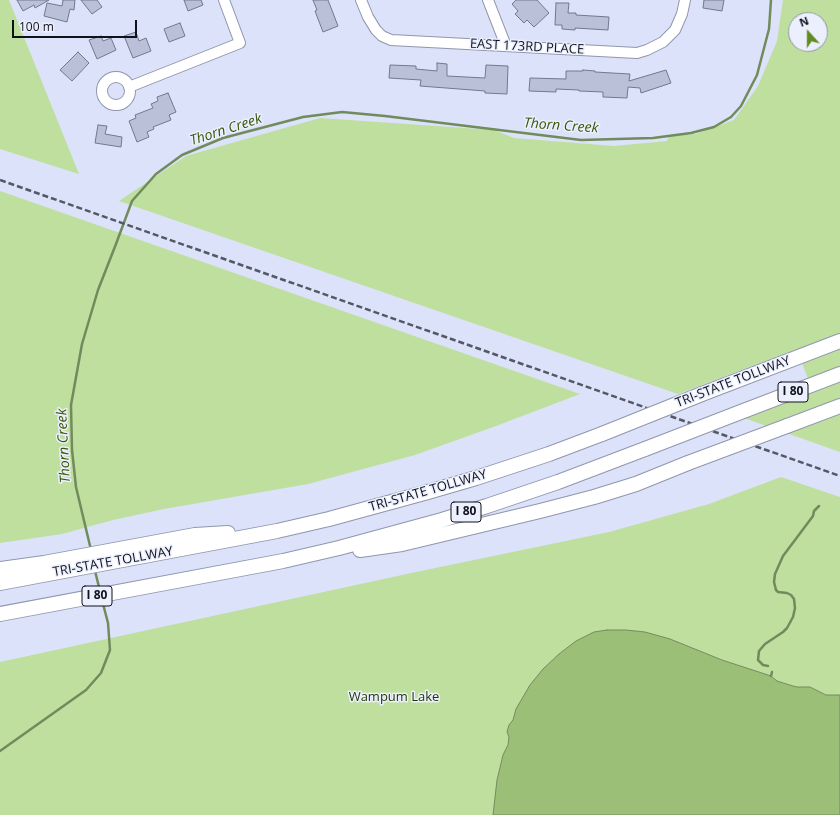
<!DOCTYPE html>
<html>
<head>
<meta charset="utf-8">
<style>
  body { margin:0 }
  #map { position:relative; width:840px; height:815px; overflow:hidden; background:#dbe2fa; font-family:"Open Sans",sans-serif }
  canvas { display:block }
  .north { position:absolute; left:788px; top:12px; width:40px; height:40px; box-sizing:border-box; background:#ebeffe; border:1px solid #9397a3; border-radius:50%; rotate:339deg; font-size:11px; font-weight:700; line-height:16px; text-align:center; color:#10121a }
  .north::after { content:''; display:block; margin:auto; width:14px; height:18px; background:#608d1f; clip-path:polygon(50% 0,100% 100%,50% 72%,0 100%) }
  .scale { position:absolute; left:12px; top:20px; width:125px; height:18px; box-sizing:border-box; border:2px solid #10121a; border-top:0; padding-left:5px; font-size:12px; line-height:14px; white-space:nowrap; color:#10121a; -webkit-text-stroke:3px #ebeffe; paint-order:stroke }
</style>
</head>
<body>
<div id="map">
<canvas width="840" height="815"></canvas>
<div class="north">N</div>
<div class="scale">100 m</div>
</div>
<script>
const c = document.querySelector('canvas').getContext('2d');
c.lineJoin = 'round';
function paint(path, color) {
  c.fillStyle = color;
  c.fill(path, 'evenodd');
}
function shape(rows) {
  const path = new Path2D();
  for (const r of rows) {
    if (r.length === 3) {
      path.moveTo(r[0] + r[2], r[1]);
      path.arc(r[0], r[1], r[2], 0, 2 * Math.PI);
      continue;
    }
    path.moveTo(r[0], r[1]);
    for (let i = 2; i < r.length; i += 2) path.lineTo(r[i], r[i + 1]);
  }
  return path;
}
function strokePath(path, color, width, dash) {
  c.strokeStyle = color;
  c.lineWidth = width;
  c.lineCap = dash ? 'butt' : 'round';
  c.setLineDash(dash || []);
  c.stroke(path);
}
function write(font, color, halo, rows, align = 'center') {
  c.font = font + ' "Open Sans",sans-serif';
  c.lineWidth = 3;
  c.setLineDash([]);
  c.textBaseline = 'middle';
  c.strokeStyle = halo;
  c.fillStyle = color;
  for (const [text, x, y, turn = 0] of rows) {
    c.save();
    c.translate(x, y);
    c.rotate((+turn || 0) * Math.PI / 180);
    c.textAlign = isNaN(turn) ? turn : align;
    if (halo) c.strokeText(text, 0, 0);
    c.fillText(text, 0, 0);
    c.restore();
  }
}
paint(shape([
  [0,0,9,0,79,174,0,149],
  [783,0,840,0,840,452,744,418,812,390,797,349,678,394,119,201,186,156,320,118,494,130,514,138,614,146,667,141,669,136,696,134,734,120,758,86,777,41],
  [796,20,820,20,820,44,796,44],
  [0,191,580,394,496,426,415,455,308,484,164,509,113,520,62,534,0,543],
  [781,477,840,497,840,695,826,695,810,687,797,688,793,686,777,681,771,676,722,660,670,639,645,632,626,630,594,632,576,641,559,654,543,669,530,685,516,709,513,720,507,732,509,737,508,745,503,755,497,780,493,815,0,815,0,662,416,572,609,532,709,504]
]), '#bfdf9f');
const water = shape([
  [607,630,626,630,645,632,670,639,722,660,771,676,777,681,793,686,797,687,810,687,826,695,840,695,840,815,493,815,497,780,503,755,508,745,509,737,507,732,509,725,513,720,516,709,530,685,543,669,559,654,576,641,594,632,607,630]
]);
paint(water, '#9cbf78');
strokePath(water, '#728b5c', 1);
strokePath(shape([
  [91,550,76,487,72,450,71,405,82,344,98,290,116,244,132,201,156,174,182,155,223,138,303,117,342,112,385,116,581,140,653,138,691,133,714,127,731,117,741,106,757,75,769,29,771,0],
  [95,571,100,591],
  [768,666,763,665,758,660,759,651,765,644,783,632,787,628,793,617,795,608,794,599,791,595,787,593,778,592,776,590,774,582,775,574,783,556,813,516,814,511,819,506],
  [771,676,772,672],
  [0,751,86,690,101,673,110,650,108,623,102,600]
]), '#728b5c', 2.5);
const building = shape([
  [17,0,49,0,35,8,34,5,23,11,17,0],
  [63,0,75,0,74,10,70,9,67,22,44,16,47,3,62,6,63,0],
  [81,0,97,0,102,7,92,14,81,0],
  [184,0,201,0,203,5,188,11,184,0],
  [313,0,328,0,338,26,323,32,315,11,317,10,313,0],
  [516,0,537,0,549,13,534,27,527,20,524,23,515,14,518,11,512,4,516,0],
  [704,0,724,0,722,11,703,8,704,0],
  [556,3,569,3,568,13,576,13,576,15,609,17,608,30,575,28,575,30,562,29,562,25,555,25,556,3],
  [180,23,185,36,169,42,164,29,180,23],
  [136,32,139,41,146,38,151,51,133,58,124,36,136,32],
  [101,36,103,41,111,38,116,50,97,59,89,40,101,36],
  [78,52,89,63,72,81,60,70,78,52],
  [437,63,447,64,447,76,485,78,486,65,508,66,507,94,485,93,485,91,420,86,421,80,389,78,390,65,416,66,416,69,437,71,437,63],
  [583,70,595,71,595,72,630,74,629,81,666,70,671,83,641,93,640,88,628,87,627,98,603,97,603,92,579,91,579,90,556,89,556,92,529,91,530,78,566,79,566,71,583,71,583,70],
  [168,93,176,112,169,115,171,120,153,127,154,129,147,132,149,137,137,142,129,121,136,118,135,115,153,108,151,104,158,101,157,97,168,93],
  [98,125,107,126,105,134,122,137,121,147,95,143,98,125]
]);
paint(building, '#b9c0d8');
strokePath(building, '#72788e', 1);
const minor = shape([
  [361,0,368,17,376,30,382,36,391,40,637,53,647,50,663,42,675,30,682,14,685,0],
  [488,0,506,46],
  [116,91,14],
  [129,87,240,43,224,0]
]);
const highway = shape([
  [702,394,840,341],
  [746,410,840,374],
  [787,426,840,406],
  [360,550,402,544,540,511,594,497,636,484,688,463],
  [0,569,44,563,195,535,228,533],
  [0,583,277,531,329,519,428,492,476,478,549,454,602,434],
  [0,614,283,561,339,548,442,520,487,506,558,482,645,449]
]);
strokePath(minor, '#9096ad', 12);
strokePath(highway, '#9096ad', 16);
strokePath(minor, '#fff', 10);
strokePath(highway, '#fff', 14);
strokePath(shape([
  [0,180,840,476]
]), '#545865', 2.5, [6, 3]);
const highwayBridge = shape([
  [602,434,702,394],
  [645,449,746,410],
  [688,463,787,426]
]);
strokePath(highwayBridge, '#9096ad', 16, []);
strokePath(highwayBridge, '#fff', 14);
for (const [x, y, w] of [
  [793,392,30],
  [466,512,30],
  [97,596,30]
]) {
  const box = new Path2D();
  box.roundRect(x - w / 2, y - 10, w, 20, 3);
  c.fillStyle = '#ebeffe';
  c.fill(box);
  strokePath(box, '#10121a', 1);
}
write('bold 12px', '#10121a', null, [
  ["I 80",793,392],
  ["I 80",466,512],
  ["I 80",97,596]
]);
write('13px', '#10121a', '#ebeffe', [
  ["EAST 173RD PLACE",527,47,3],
  ["TRI-STATE TOLLWAY",733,382,-21],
  ["TRI-STATE TOLLWAY",428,491,-16],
  ["TRI-STATE TOLLWAY",113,562,-10]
]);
write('13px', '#1f3400', '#ebeffe', [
  ["Wampum Lake",394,697]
]);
write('italic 14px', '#375607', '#ebeffe', [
  ["Thorn Creek",561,126,4],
  ["Thorn Creek",226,130,-18],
  ["Thorn Creek",64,446,-93]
]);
</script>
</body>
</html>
